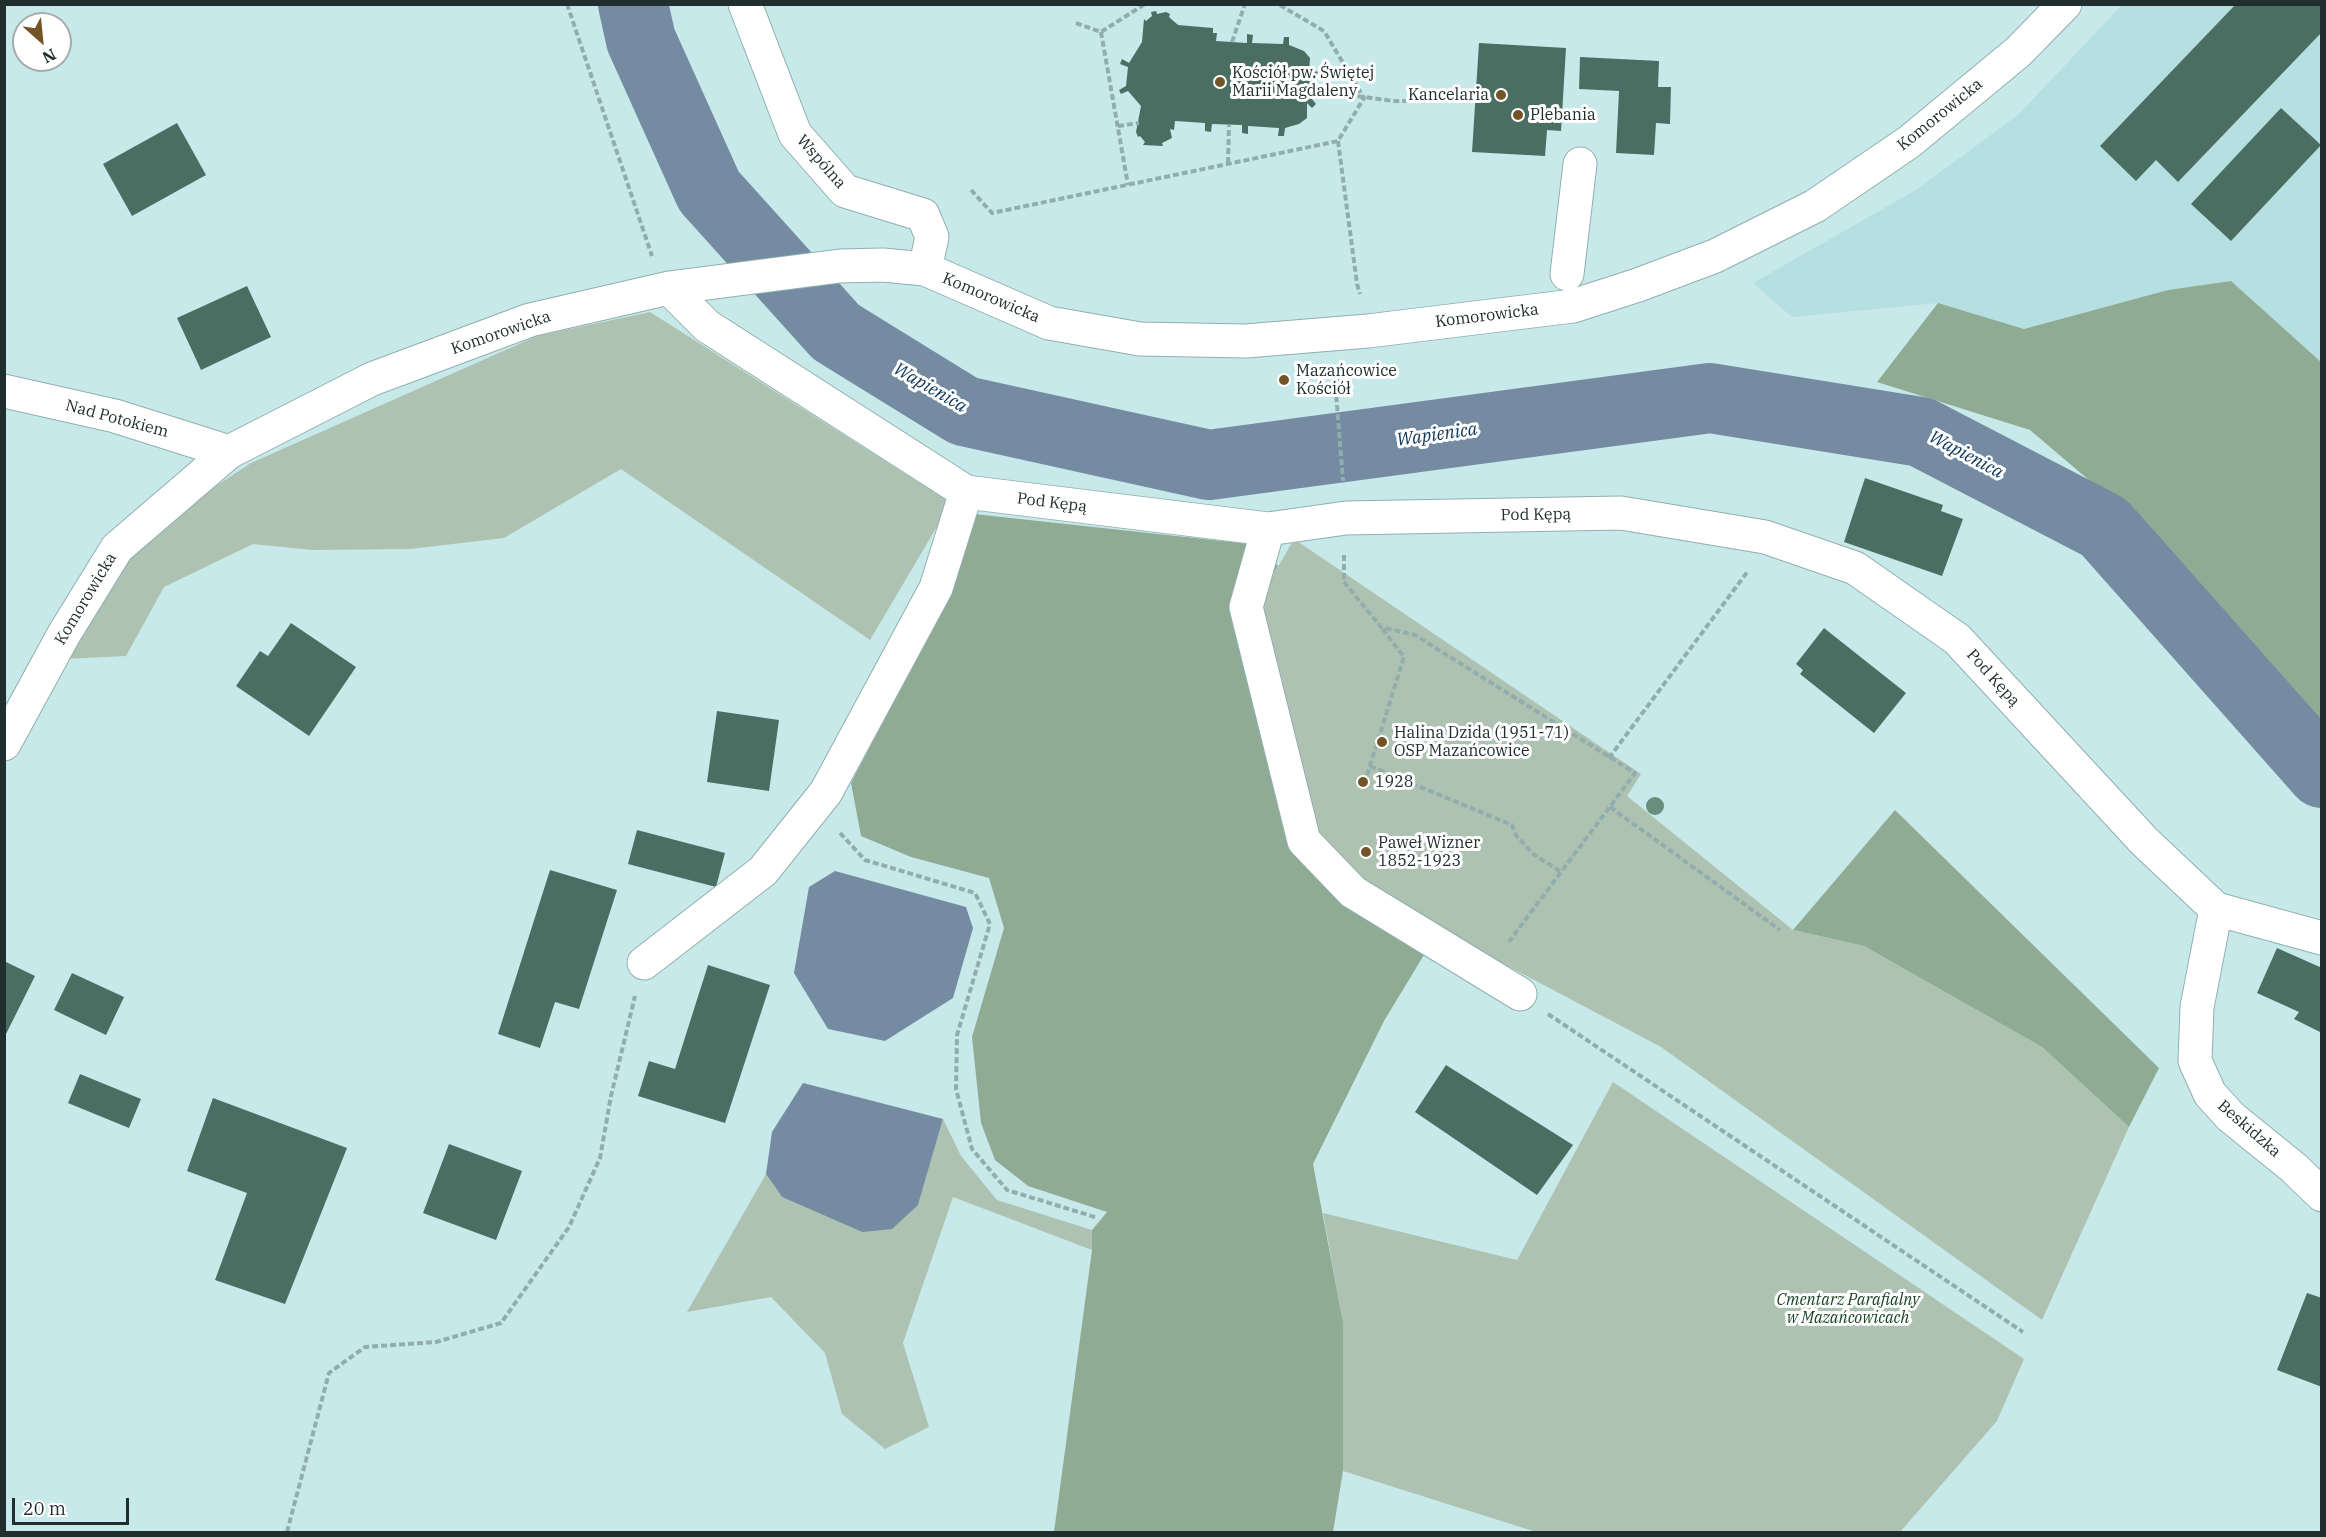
<!DOCTYPE html>
<html>
<head>
<meta charset="utf-8">
<style>
  body { margin:0 }
  #map { position:relative; width:2326px; height:1537px; overflow:hidden; background:#c8e9ea; font-family:"IBM Plex Serif",serif }
  canvas { display:block }
  .frame { position:absolute; inset:0; border:6px solid #212e2e; pointer-events:none }
  .north { position:absolute; left:12px; top:12px; width:60px; height:60px; box-sizing:border-box; background:#fff; border:2px solid #a6abab; border-radius:50%; rotate:153deg; font-size:16px; font-weight:700; line-height:24px; text-align:center; color:#212e2e }
  .north::after { content:''; display:block; margin:auto; width:21px; height:27px; background:#725428; clip-path:polygon(50% 0,100% 100%,50% 72%,0 100%) }
  .scale { position:absolute; left:12px; top:1498px; width:117px; height:27px; box-sizing:border-box; border:3px solid #212e2e; border-top:0; padding-left:8px; font-size:18px; line-height:21px; white-space:nowrap; color:#212e2e; -webkit-text-stroke:4px #fff; paint-order:stroke }
</style>
</head>
<body>
<div id="map">
<canvas width="2326" height="1537"></canvas>
<div class="frame"></div>
<div class="north">N</div>
<div class="scale">20 m</div>
</div>
<script>
const c = document.querySelector('canvas').getContext('2d');
c.lineJoin = 'round';
function paint(path, color) {
  c.fillStyle = color;
  c.fill(path, 'evenodd');
}
function shape(rows) {
  const path = new Path2D();
  for (const r of rows) {
    path.moveTo(r[0], r[1]);
    for (let i = 2; i < r.length; i += 2) path.lineTo(r[i], r[i + 1]);
  }
  return path;
}
function strokePath(path, color, width, dash) {
  c.strokeStyle = color;
  c.lineWidth = width;
  c.lineCap = dash ? 'butt' : 'round';
  c.setLineDash(dash || []);
  c.stroke(path);
}
function write(font, color, halo, rows, align = 'center') {
  c.font = font + ' "IBM Plex Serif",serif';
  c.lineWidth = 6;
  c.setLineDash([]);
  c.textBaseline = 'middle';
  c.strokeStyle = halo;
  c.fillStyle = color;
  for (const [text, x, y, turn = 0] of rows) {
    c.save();
    c.translate(x, y);
    c.rotate((+turn || 0) * Math.PI / 180);
    c.textAlign = isNaN(turn) ? turn : align;
    if (halo) c.strokeText(text, 0, 0);
    c.fillText(text, 0, 0);
    c.restore();
  }
}
paint(shape([
  [2122,5,2321,5,2321,362,2231,281,2168,290,2024,329,1938,303,1792,317,1753,283,1916,190,2018,115]
]), '#b5dfe0');
paint(shape([
  [650,312,951,503,870,640,621,469,504,538,410,549,313,550,253,544,164,587,126,656,65,659,122,570,158,524,251,463,537,336],
  [1294,539,1641,774,1627,796,1793,930,1864,946,2042,1047,2129,1127,2042,1320,1661,1047,1502,963,1482,963,1356,885,1315,837,1255,607],
  [1613,1082,2024,1359,1997,1421,1900,1532,1536,1532,1343,1471,1343,1322,1323,1213,1517,1260],
  [943,1119,961,1156,997,1200,1092,1230,1092,1250,953,1197,903,1343,929,1427,885,1449,842,1414,825,1353,771,1297,687,1312,766,1174,782,1197,862,1232,918,1205]
]), '#aec2b1');
paint(shape([
  [2231,281,2321,362,2321,738,2280,698,2143,526,2030,430,1877,382,1938,303,2024,329,2168,290],
  [974,514,1259,545,1278,566,1255,607,1315,837,1356,885,1436,935,1384,1021,1313,1164,1343,1322,1343,1471,1333,1532,1054,1532,1092,1250,1092,1230,1107,1212,1028,1186,995,1160,981,1123,972,1037,1004,928,989,878,911,857,861,836,851,783,946,602],
  [1895,810,2159,1068,2129,1127,2042,1047,1864,946,1793,930]
]), '#90ab94');
paint(shape([
  [835,871,966,907,973,928,953,998,885,1041,828,1029,794,973,809,887],
  [803,1083,943,1119,918,1205,892,1229,862,1232,782,1197,766,1174,772,1132]
]), '#748ba1');
strokePath(shape([
  [633,4,641,40,709,191,836,332,964,411,1209,465,1710,398,1921,432,2104,527,2322,773]
]), '#748ba1', 70);
paint(shape([
  [2236,4,2322,4,2322,32,2178,182,2156,160,2136,181,2100,146],
  [1156,11,1157,14,1166,12,1170,14,1169,17,1178,25,1213,28,1213,33,1217,33,1216,41,1247,43,1247,34,1253,35,1252,43,1283,44,1284,37,1289,37,1289,45,1304,51,1310,58,1309,73,1314,69,1318,73,1313,77,1312,99,1316,104,1312,108,1307,103,1307,118,1299,124,1285,128,1284,136,1278,136,1279,128,1248,126,1248,134,1242,133,1242,125,1212,124,1211,132,1205,131,1205,123,1175,121,1174,130,1170,129,1172,138,1162,143,1163,146,1143,145,1145,142,1140,136,1138,137,1136,132,1141,106,1128,91,1121,94,1119,90,1126,86,1128,67,1120,64,1122,59,1129,63,1142,42,1144,19,1146,21,1152,16,1151,12],
  [1479,43,1566,48,1561,131,1547,130,1545,156,1472,152],
  [1580,57,1659,61,1658,87,1671,87,1670,124,1656,123,1654,155,1616,153,1619,91,1579,89],
  [2281,108,2321,145,2231,241,2191,204],
  [177,123,206,175,132,216,103,164],
  [247,286,271,337,201,370,177,318],
  [1865,478,1943,505,1941,511,1963,519,1942,576,1844,542],
  [291,623,356,667,309,736,236,686,260,651,268,656],
  [1824,628,1906,693,1874,733,1800,674,1803,670,1796,664],
  [717,711,779,720,769,791,707,782],
  [637,830,725,853,716,887,628,864],
  [550,870,617,890,579,1009,555,1002,540,1048,498,1034],
  [2277,948,2322,968,2322,1033,2294,1019,2299,1012,2257,993],
  [4,961,35,976,4,1038],
  [708,965,770,985,725,1123,638,1096,649,1061,675,1069],
  [72,973,124,997,106,1035,54,1010],
  [1446,1065,1573,1145,1537,1195,1415,1112],
  [80,1074,141,1099,129,1128,68,1103],
  [213,1098,347,1148,285,1304,215,1280,247,1193,187,1171],
  [449,1144,522,1171,496,1240,423,1213],
  [2307,1293,2322,1298,2322,1387,2277,1370]
]), '#4b6e63');
const minor = shape([
  [745,4,795,134,845,191,923,215,932,237,925,269],
  [1567,274,1580,164],
  [669,288,707,326,966,492,1268,529,1346,518,1621,513,1765,537,1855,568,1957,639,2144,841,2216,909,2322,938],
  [4,391,115,416,229,452],
  [1268,529,1246,607,1304,841,1353,892,1520,994],
  [4,744,64,634,117,548,229,452,372,379,530,320,669,288,840,266,883,265,925,269,1049,323,1140,339,1246,341,1368,331,1573,306,1638,285,1715,256,1815,206,1909,142,2018,52,2065,4],
  [2216,909,2197,1007,2195,1061,2210,1094,2231,1117,2294,1168,2322,1195],
  [644,963,763,871,826,792,936,588,966,492]
]);
strokePath(minor, '#90afb0', 35);
strokePath(shape([
  [567,4,652,256],
  [1076,23,1101,32,1145,4],
  [1101,32,1128,185],
  [1232,42,1245,4],
  [1313,90,1393,101,1476,100],
  [1118,126,1139,123],
  [1338,141,1357,284,1360,294],
  [1228,163,1229,125],
  [971,190,992,213,1338,141,1364,98,1324,31,1278,4],
  [1342,370,1336,393,1343,481],
  [1344,555,1344,582,1381,627,1415,635,1635,773,1508,943],
  [1609,758,1748,571],
  [1370,766,1512,825,1516,835,1533,854,1561,872],
  [1367,775,1404,657,1381,627],
  [1610,807,1780,930],
  [840,833,865,860,975,893,990,924,957,1035,956,1089,972,1149,1007,1190,1098,1218],
  [1548,1014,2023,1332],
  [287,1532,329,1373,365,1347,436,1342,501,1323,569,1227,600,1158,611,1096,635,996]
]), '#92adad', 4, [6, 3]);
strokePath(minor, '#fff', 33);
c.fillStyle = '#688e7d';
for (const [x, y] of [
  [1655,806]
]) {
  c.beginPath();
  c.arc(x, y, 9, 0, 2 * Math.PI);
  c.fill();
}
for (const [x, y, r, color] of [
  [1220,82,6,"#725428"],
  [1501,95,6,"#725428"],
  [1518,115,6,"#725428"],
  [1284,380,6,"#725428"],
  [1382,742,6,"#725428"],
  [1363,782,6,"#725428"],
  [1366,852,6,"#725428"]
]) {
  const dot = new Path2D();
  dot.arc(x, y, r, 0, 2 * Math.PI);
  c.fillStyle = color;
  c.fill(dot);
  strokePath(dot, '#fff', 2);
}
write('16px', '#212e2e', '#fff', [
  ["Kościół pw. Świętej",1232,73],
  ["Marii Magdaleny",1232,91],
  ["Kancelaria",1489,95,"right"],
  ["Plebania",1530,115],
  ["Mazańcowice",1296,371],
  ["Kościół",1296,389],
  ["Halina Dzida (1951-71)",1394,733],
  ["OSP Mazańcowice",1394,751],
  ["1928",1375,782],
  ["Paweł Wizner",1378,843],
  ["1852-1923",1378,861]
], 'left');
write('16px', '#212e2e', '#fff', [
  ["Komorowicka",1940,115,-39],
  ["Wspólna",821,162,49],
  ["Komorowicka",991,298,23],
  ["Komorowicka",1487,316,-7],
  ["Komorowicka",501,333,-19],
  ["Nad Potokiem",117,419,15],
  ["Pod Kępą",1052,503,7],
  ["Pod Kępą",1536,515,-1],
  ["Komorowicka",86,599,-59],
  ["Pod Kępą",1993,678,48],
  ["Beskidzka",2249,1129,41]
]);
write('italic 16px', '#194323', '#fff', [
  ["Cmentarz Parafialny",1848,1300],
  ["w Mazańcowicach",1848,1318]
]);
write('italic 18px', '#0f3758', '#fff', [
  ["Wapienica",930,388,30],
  ["Wapienica",1437,435,-8],
  ["Wapienica",1966,455,28]
]);
</script>
</body>
</html>
